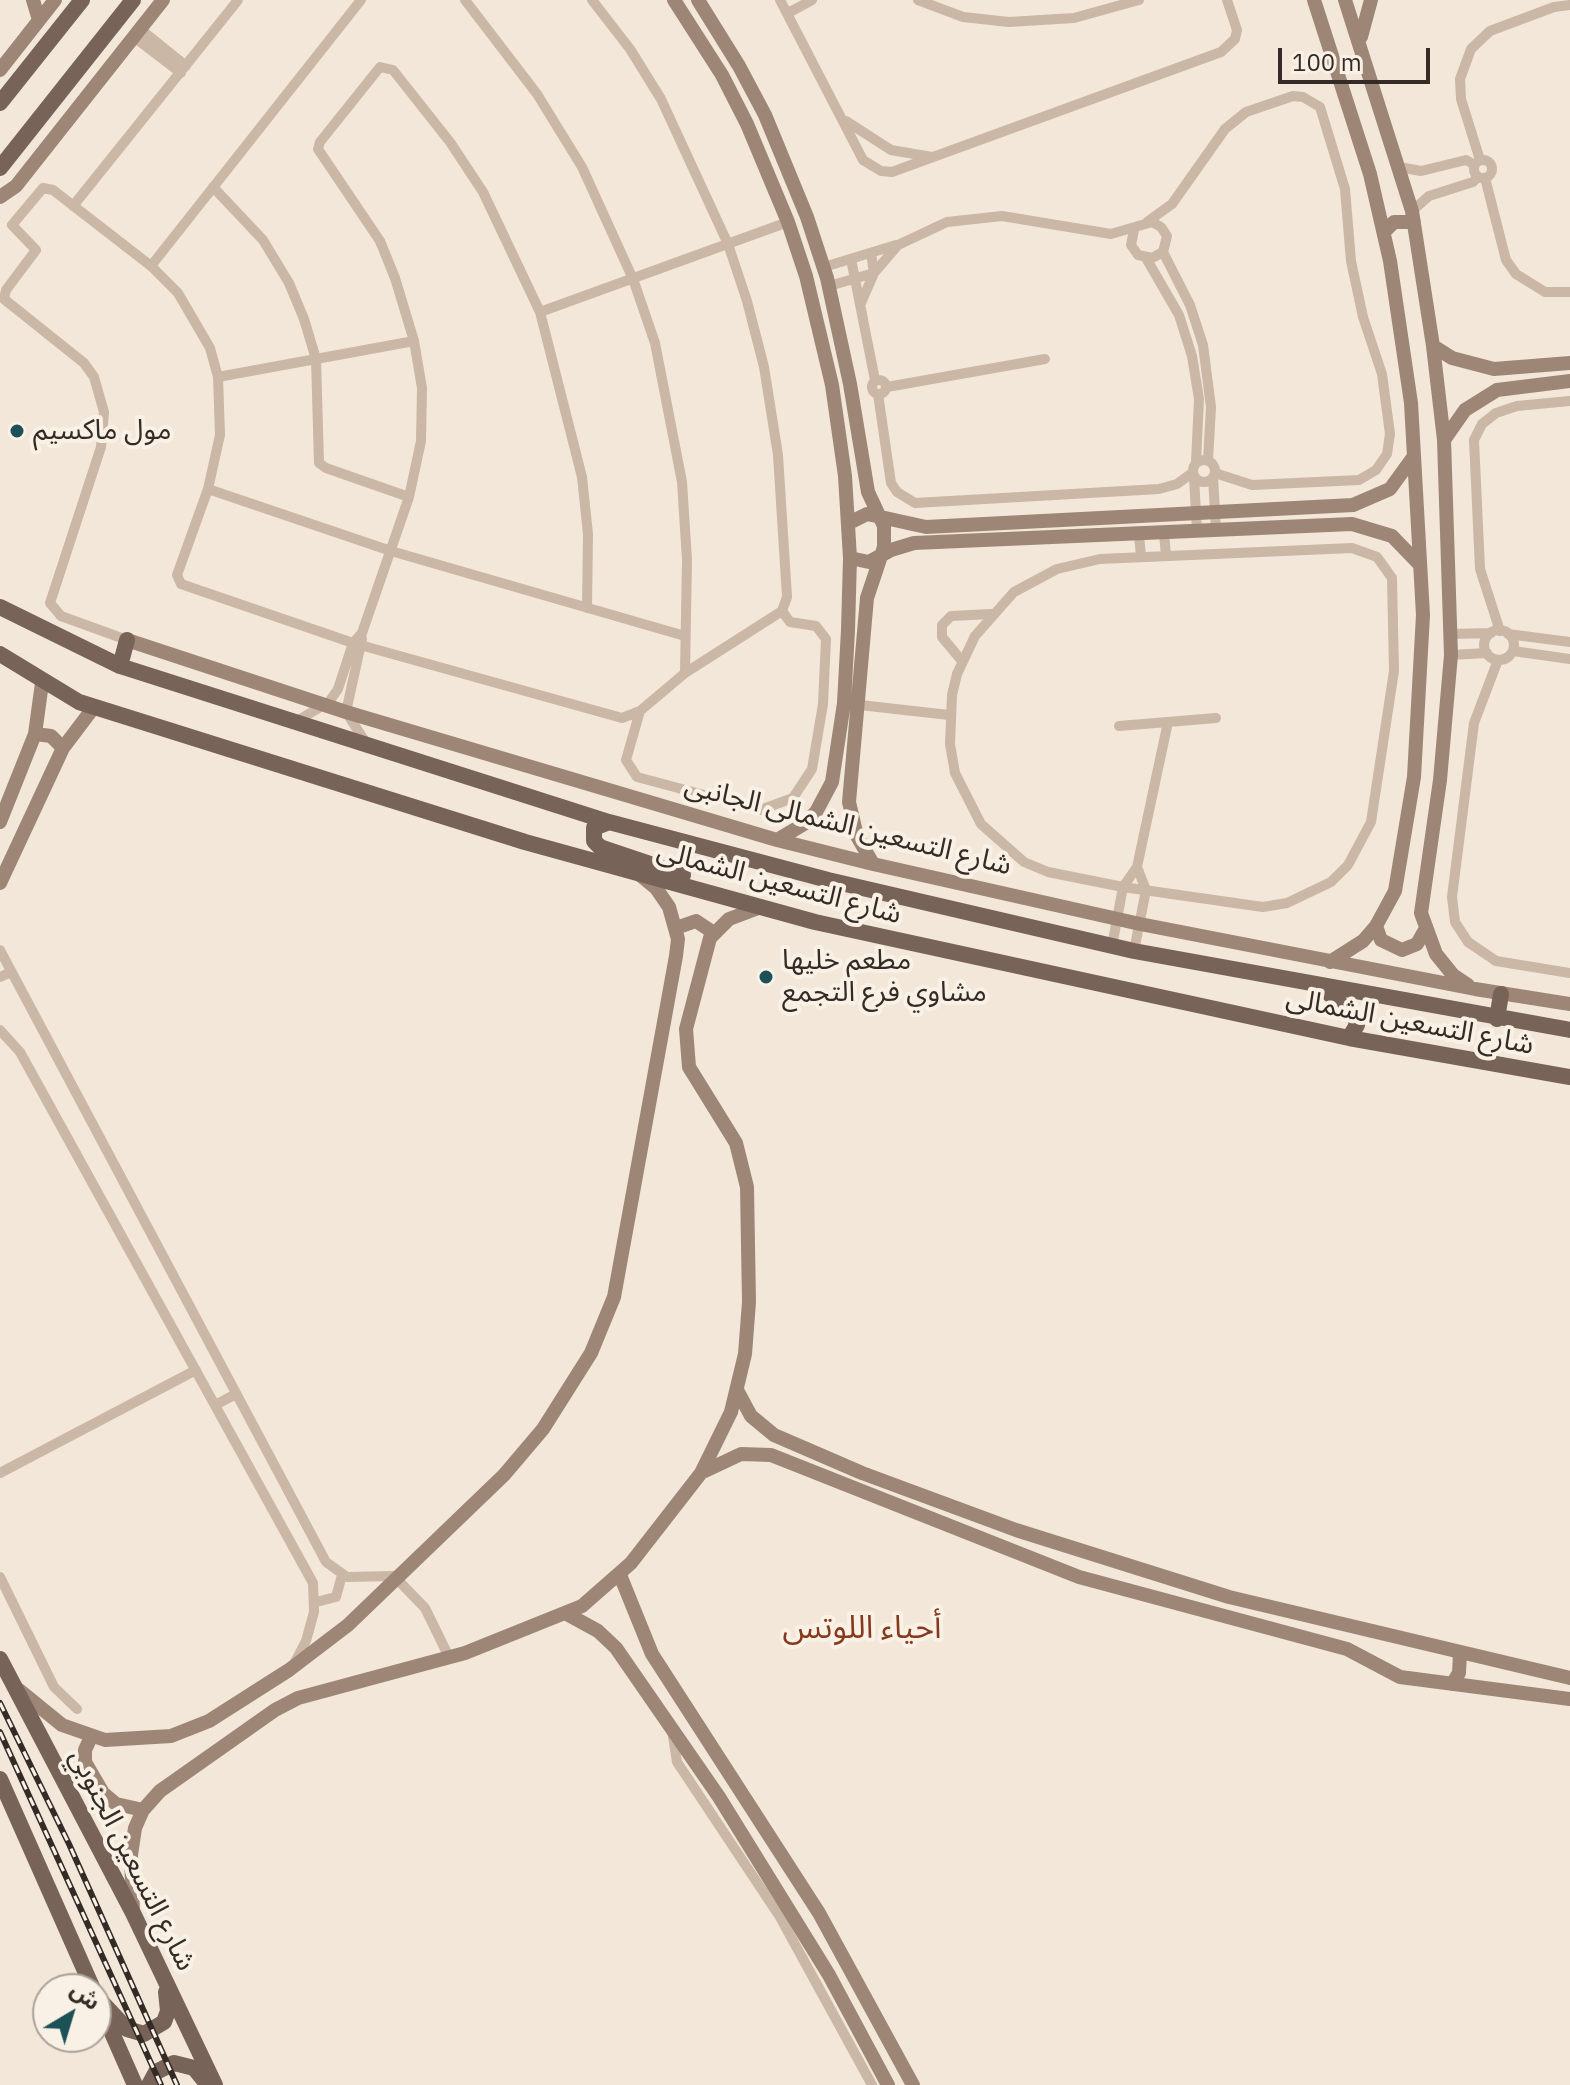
<!DOCTYPE html>
<html>
<head>
<meta charset="utf-8">
<style>
  body { margin:0 }
  #map { position:relative; width:1570px; height:2085px; overflow:hidden; background:#f2e7d9; font-family:"IBM Plex Sans","Noto Sans Arabic",sans-serif }
  canvas { display:block }
  .north { position:absolute; left:32px; top:1973px; width:80px; height:80px; box-sizing:border-box; background:#f9f1e5; border:2px solid #aba299; border-radius:50%; rotate:38deg; font-size:22px; font-weight:700; line-height:32px; text-align:center; color:#352b26 }
  .north::after { content:''; display:block; margin:auto; width:28px; height:36px; background:#1b5157; clip-path:polygon(50% 0,100% 100%,50% 72%,0 100%) }
  .scale { position:absolute; left:1278px; top:48px; width:152px; height:36px; box-sizing:border-box; border:4px solid #352b26; border-top:0; padding-left:10px; font-size:24px; line-height:28px; white-space:nowrap; color:#352b26; -webkit-text-stroke:6px #f9f1e5; paint-order:stroke }
</style>
</head>
<body>
<div id="map">
<canvas width="1570" height="2085"></canvas>
<div class="north">ش</div>
<div class="scale">100 m</div>
</div>
<script>
const c = document.querySelector('canvas').getContext('2d');
c.lineJoin = 'round';
function shape(rows) {
  const path = new Path2D();
  for (const r of rows) {
    if (r.length === 3) {
      path.moveTo(r[0] + r[2], r[1]);
      path.arc(r[0], r[1], r[2], 0, 2 * Math.PI);
      continue;
    }
    path.moveTo(r[0], r[1]);
    for (let i = 2; i < r.length; i += 2) path.lineTo(r[i], r[i + 1]);
  }
  return path;
}
function strokePath(path, color, width, dash) {
  c.strokeStyle = color;
  c.lineWidth = width;
  c.lineCap = dash ? 'butt' : 'round';
  c.setLineDash(dash || []);
  c.stroke(path);
}
function write(font, color, halo, rows, align = 'center') {
  c.font = font + ' "IBM Plex Sans","Noto Sans Arabic",sans-serif';
  c.lineWidth = 8;
  c.setLineDash([]);
  c.textBaseline = 'middle';
  c.strokeStyle = halo;
  c.fillStyle = color;
  for (const [text, x, y, turn = 0] of rows) {
    c.save();
    c.translate(x, y);
    c.rotate((+turn || 0) * Math.PI / 180);
    c.textAlign = isNaN(turn) ? turn : align;
    if (halo) c.strokeText(text, 0, 0);
    c.fillText(text, 0, 0);
    c.restore();
  }
}
strokePath(shape([
  [465,0,537,94,582,167,633,279,655,343,682,482,687,560,685,673],
  [780,0,863,160,881,171,892,172,1221,52,1235,39,1237,30,1227,0],
  [918,0,963,17,1009,22,1074,18,1139,0],
  [788,13,812,0],
  [140,29,186,66],
  [134,37,181,73],
  [846,121,891,150,932,157],
  [1480,160,1461,99,1460,79,1471,49,1490,31,1554,7,1570,5],
  [1483,169,9],
  [1399,167,1421,171,1466,160,1475,165],
  [1485,178,1506,260,1516,274,1545,292,1570,292],
  [213,187,263,240,289,283,304,319,316,359,319,463,326,468,409,497],
  [73,206,238,0],
  [1412,211,1429,196,1473,182,1478,177],
  [1147,222,1172,204,1225,129,1246,112,1293,96,1303,97,1320,107,1345,189,1351,261,1363,317,1382,374,1390,434,1387,454,1376,470,1359,480,1252,485,1215,473],
  [1163,252,1190,305,1203,345,1211,407,1208,461],
  [1146,258,1179,315,1192,356,1199,399,1196,462],
  [851,259,875,380],
  [151,266,361,0],
  [824,267,896,245],
  [829,286,874,273,871,253],
  [861,303,874,273,898,245,947,222,1002,216,1111,234,1152,222,1161,227,1167,236,1163,252,1152,258,1138,255,1131,245,1134,230],
  [540,312,788,222],
  [218,377,414,341],
  [879,387,7],
  [887,387,1045,359],
  [878,394,891,483,897,492,915,503,1159,489,1177,484,1192,473],
  [1204,471,11],
  [1194,477,1197,531],
  [1213,477,1216,530],
  [208,489,391,551,685,636],
  [1164,534,1166,555],
  [1139,535,1141,556],
  [1352,548,1377,557,1392,578,1394,671,1371,822,1348,865,1331,882,1287,903,1263,907,1123,887,1048,872,1024,862,981,824,955,773,950,744,952,695,957,674,975,636,1014,592,1057,569,1100,559,1352,548],
  [1499,645,15],
  [1500,631,1480,569,1474,440,1482,424,1496,413,1517,406,1570,401],
  [1450,634,1491,633],
  [1508,634,1570,642],
  [362,639,346,712,368,746],
  [127,640,61,616,50,603,101,447,104,412,94,377,84,363,4,299,6,290,36,250,12,225,43,188,53,190,151,266,178,293,210,348,218,377,220,435,208,489,177,575,181,584,353,643,622,718,640,711,685,673,782,611,787,597,778,455,764,367,747,301,728,244,661,99,630,49,592,0],
  [1513,651,1570,659],
  [1451,655,1487,653],
  [1498,660,1474,723,1452,897,1455,922,1468,942,1496,961,1570,973],
  [962,661,942,637,942,625,951,616,991,614],
  [860,705,949,715],
  [640,711,626,760,637,777,760,810,793,798,812,769,823,704,826,639,816,626,790,622,782,611],
  [295,722,329,702,338,689,353,643,362,633,409,497,421,441,422,388,414,341,395,278,380,241,318,149,320,142,380,67,393,70,450,142,483,192,540,312,582,477,588,534,587,608],
  [1119,726,1216,718],
  [1112,946,1123,887,1137,867,1168,722],
  [0,950,326,1562,347,1577,394,1576,425,1608,449,1657],
  [1134,951,1146,890,1137,867],
  [0,977,11,972],
  [0,1030,20,1052,313,1583,314,1612,306,1641,294,1664],
  [215,1405,236,1394],
  [0,1473,196,1370],
  [0,1577,54,1687,77,1709],
  [316,1602,336,1597,342,1575],
  [672,1730,677,1762,780,1917,872,2085]
]), '#cab7a5', 10);
strokePath(shape([
  [33,0,39,20],
  [674,0,722,75,747,124,788,222,806,276,832,385,845,476,850,558,848,630,844,703,832,782,816,812,804,824,777,840],
  [698,0,739,66,765,115,807,217,827,278,850,384,868,492,884,526,884,547,867,598,849,802,857,836,873,864],
  [1314,0,1370,174,1390,261,1411,403,1423,615,1414,777,1395,891,1376,926,1363,941,1330,962],
  [1345,0,1412,211,1433,346,1444,440,1451,655,1440,780,1421,913,1436,954,1453,975,1468,985],
  [1361,37,1371,0],
  [0,70,55,0],
  [0,197,16,186,163,0],
  [1384,232,1394,222,1414,222],
  [1433,346,1452,358,1494,369,1570,363],
  [1444,440,1465,410,1497,390,1570,381],
  [849,523,867,514,926,527,1353,505,1390,489,1414,456],
  [850,558,869,562,891,550,914,543,1352,524,1392,536,1420,565],
  [127,640,346,712,777,840,873,864,1140,924,1475,989,1570,1004],
  [35,734,51,736,63,748],
  [0,822,35,734,42,683],
  [0,883,63,748,94,707],
  [1376,926,1381,940,1402,950,1417,944,1425,930],
  [676,928,696,921,714,933],
  [737,1390,751,1416,774,1435,862,1473,1016,1530,1229,1597,1570,1678],
  [705,1471,741,1454,771,1455,1079,1577,1347,1649,1400,1677,1570,1699],
  [620,1575,652,1654,819,1913,913,2085],
  [567,1614,598,1631,616,1648,719,1797,829,1975,888,2085],
  [1452,1684,1459,1673,1460,1653],
  [19,1690,62,1725,105,1740,171,1736,209,1721,289,1670,348,1625,504,1475,543,1429,591,1353,614,1297,676,956,678,939,669,907,656,888,639,874],
  [91,1737,85,1750,85,1762,103,1793,116,1804,143,1810],
  [133,1912,131,1855,135,1828,143,1810,160,1791,275,1710,298,1698,465,1653,582,1606,631,1563,701,1473,731,1412,745,1354,749,1302,747,1187,736,1143,689,1067,686,1029,710,938,729,919,761,907]
]), '#9d8676', 14);
strokePath(shape([
  [0,103,82,0],
  [0,168,133,0],
  [0,607,120,666,609,822,828,880,1134,951,1570,1030],
  [0,654,79,702,525,842,815,922,1349,1038,1570,1077],
  [120,666,127,640],
  [609,822,594,828,594,841,600,847,683,875],
  [1324,989,1355,1017,1357,1025,1349,1038],
  [1497,1019,1501,994],
  [0,1659,133,1913,215,2085],
  [0,1779,93,1989],
  [96,1996,127,2029,144,2034,164,2022,168,2011,166,1992],
  [101,2008,135,2085],
  [149,2085,156,2072,174,2063,194,2068,207,2084]
]), '#776357', 16);
const rail = shape([
  [0,1703,69,1844,177,2085],
  [0,1732,161,2085]
]);
strokePath(rail, '#352b26', 6);
strokePath(rail, '#f9f1e5', 3, [9]);
for (const [x, y, r, color] of [
  [17,431,8,"#1b5157"],
  [766,977,8,"#1b5157"]
]) {
  const dot = new Path2D();
  dot.arc(x, y, r, 0, 2 * Math.PI);
  c.fillStyle = color;
  c.fill(dot);
  strokePath(dot, '#f9f1e5', 3);
}
write('28px', '#352b26', '#f9f1e5', [
  ["مول ماكسيم",33,431],
  ["مطعم خليها",782,961],
  ["مشاوي فرع التجمع",782,993]
], 'left');
write('28px', '#352b26', '#f9f1e5', [
  ["شارع التسعين الشمالى الجانبى",848,826,14],
  ["شارع التسعين الشمالى",779,883,15],
  ["شارع التسعين الشمالى",1410,1022,11],
  ["شارع التسعين الجنوبي",132,1860,63]
]);
write('32px', '#853a1e', '#f9f1e5', [
  ["أحياء اللوتس",862,1629]
]);
</script>
</body>
</html>
